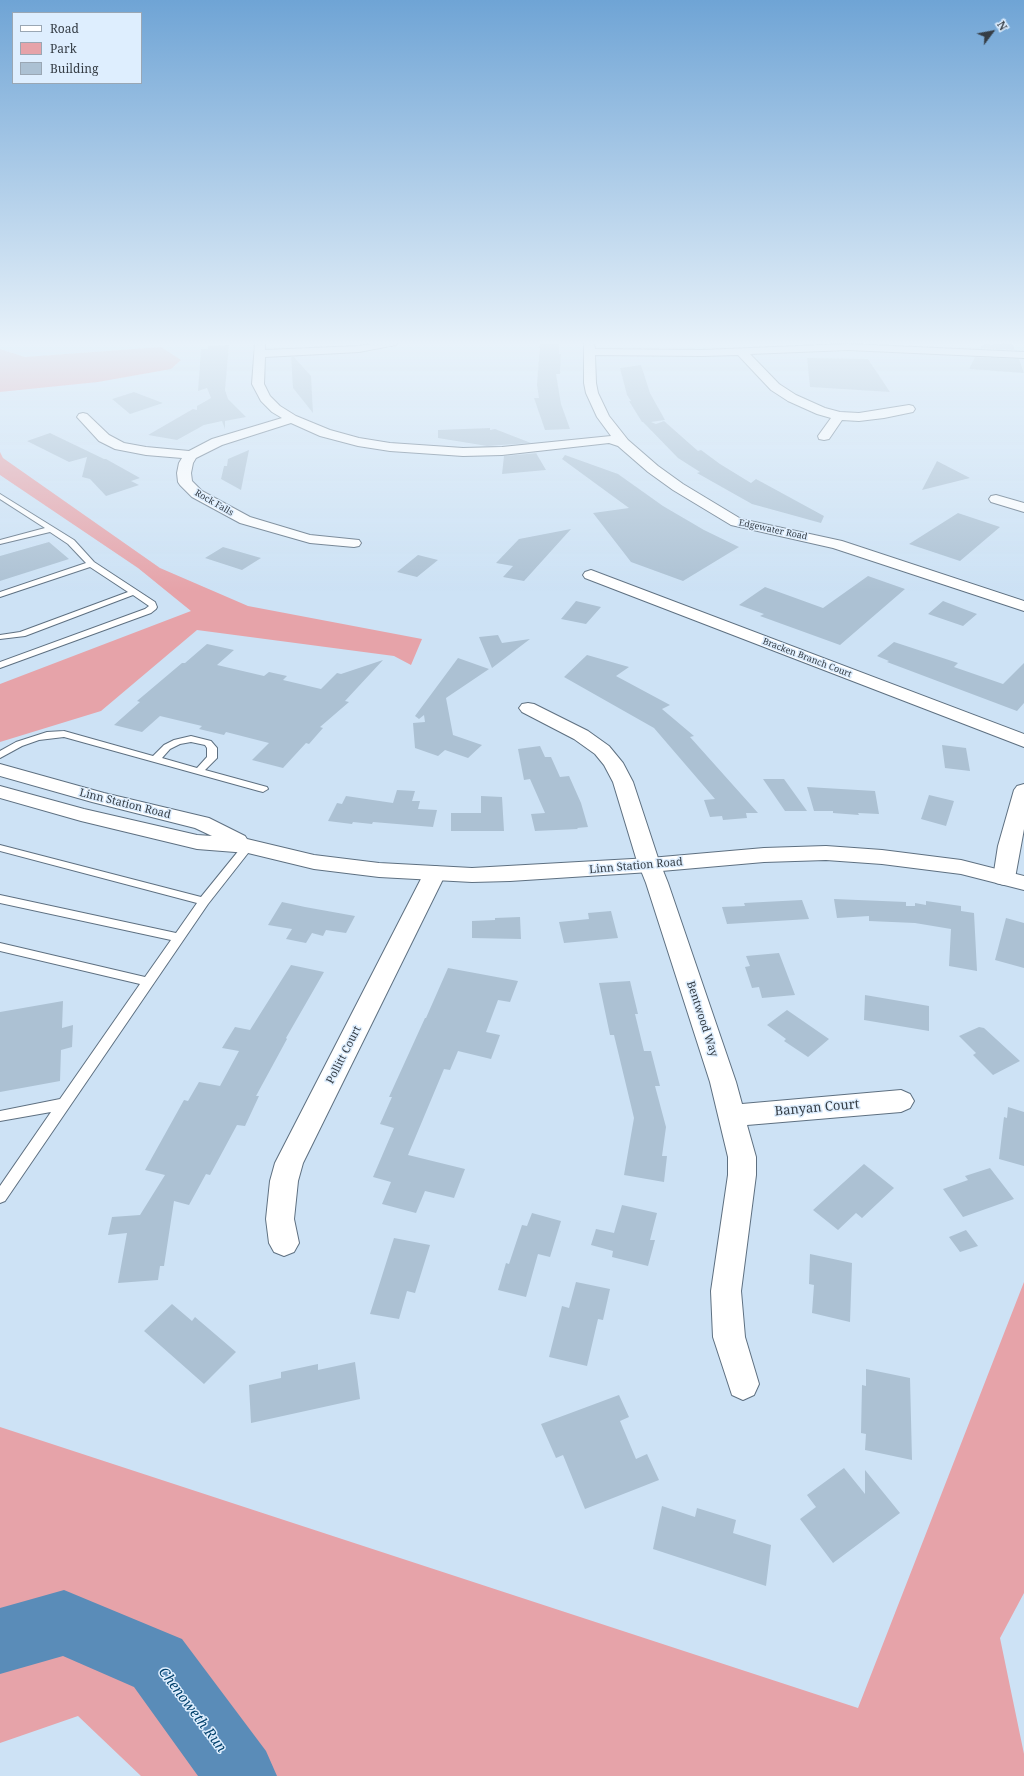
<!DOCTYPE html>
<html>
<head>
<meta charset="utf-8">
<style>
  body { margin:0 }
  #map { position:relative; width:1024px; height:1776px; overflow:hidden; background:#cde2f5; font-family:"Noto Serif",serif }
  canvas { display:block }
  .legend { position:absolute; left:12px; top:12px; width:130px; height:72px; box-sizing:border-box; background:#deeefe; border:1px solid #9aa7b4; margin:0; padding:5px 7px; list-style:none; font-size:12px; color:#353d45 }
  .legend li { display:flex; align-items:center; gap:8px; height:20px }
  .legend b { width:20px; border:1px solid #9aa7b4 }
  .north { position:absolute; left:972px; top:12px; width:40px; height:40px; -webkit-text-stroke:3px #deeefe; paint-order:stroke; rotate:58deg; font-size:11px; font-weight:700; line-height:16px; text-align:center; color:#353d45 }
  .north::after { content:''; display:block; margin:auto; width:14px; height:18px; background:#353d45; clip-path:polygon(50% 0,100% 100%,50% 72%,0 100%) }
</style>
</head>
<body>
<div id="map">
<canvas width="1024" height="1776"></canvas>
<ul class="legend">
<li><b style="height:5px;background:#fff"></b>Road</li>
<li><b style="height:11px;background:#e6a3a9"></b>Park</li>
<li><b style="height:11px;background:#acc1d3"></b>Building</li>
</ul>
<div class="north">N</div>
</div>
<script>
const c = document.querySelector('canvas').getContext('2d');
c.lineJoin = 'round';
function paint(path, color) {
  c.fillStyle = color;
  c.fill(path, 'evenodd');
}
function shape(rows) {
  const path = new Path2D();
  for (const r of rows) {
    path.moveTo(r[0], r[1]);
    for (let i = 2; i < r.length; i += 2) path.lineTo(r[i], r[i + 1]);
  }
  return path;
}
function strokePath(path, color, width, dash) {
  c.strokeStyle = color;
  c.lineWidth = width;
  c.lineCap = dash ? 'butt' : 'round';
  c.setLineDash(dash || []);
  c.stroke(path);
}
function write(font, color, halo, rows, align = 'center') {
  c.font = font + ' "Noto Serif",serif';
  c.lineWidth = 3;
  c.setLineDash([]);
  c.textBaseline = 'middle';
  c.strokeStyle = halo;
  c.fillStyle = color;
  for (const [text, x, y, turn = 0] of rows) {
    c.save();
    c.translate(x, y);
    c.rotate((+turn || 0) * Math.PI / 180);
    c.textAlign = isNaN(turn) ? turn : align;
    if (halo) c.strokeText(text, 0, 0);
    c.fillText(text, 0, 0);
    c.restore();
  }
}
paint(shape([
  [161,347,181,360,171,369,98,382,0,392,0,349,25,357],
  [0,452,3,458,160,568,248,606,422,639,411,665,394,656,197,630,101,711,0,742,0,684,191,611,138,568,0,475],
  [1024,1282,1024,1593,1000,1638,1024,1754,1024,1776,141,1776,78,1716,0,1743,0,1427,858,1708]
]), '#e6a3a9');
paint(shape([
  [64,1590,182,1639,266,1751,277,1776,198,1776,134,1687,63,1656,0,1674,0,1608,64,1590]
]), '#5a8cb8');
paint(shape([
  [540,343,559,343,559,354,561,354,560,374,556,374,561,404,570,429,545,430,534,398,539,398,537,385],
  [1012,343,1015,350,980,348,982,345],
  [229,345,225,390,228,399,246,417,225,421,225,429,222,421,204,425,177,440,148,435,193,409,197,410,197,406,211,398,207,388,198,391,201,349,208,349,208,346],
  [291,357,294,357,311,376,313,413,293,388],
  [975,357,1019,359,1024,373,969,369],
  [807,358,868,359,890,392,810,387],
  [641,365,650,393,665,420,651,422,656,424,664,421,698,451,701,450,720,464,751,483,756,479,824,516,821,523,752,504,697,473,700,472,678,458,643,422,642,422,629,401,631,401,627,395,620,368],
  [134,392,163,403,130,414,112,399],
  [490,428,490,430,495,429,531,443,487,446,438,438,438,430],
  [50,433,104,459,106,459,140,478,131,481,139,485,106,496,90,479,82,477,87,457,69,462,27,441],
  [249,450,241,490,221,479,224,466,227,466,228,459],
  [536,453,546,470,502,474,504,456,538,453],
  [565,455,618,474,663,506,704,530,739,547,683,581,631,562,593,513,629,508,562,459],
  [937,461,970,478,922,490],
  [958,513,1000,527,960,561,909,544],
  [571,529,524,581,503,577,513,566,496,563,519,539],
  [49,542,69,559,0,581,0,556],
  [223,547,261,558,242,570,205,558],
  [418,555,438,560,417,577,397,572],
  [868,576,905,589,840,645,760,616,764,614,739,605,765,587,823,608],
  [576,601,601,607,586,624,561,619],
  [943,601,977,614,963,626,928,614],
  [498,635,502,643,530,639,492,668,479,637],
  [894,642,958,663,954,667,1003,684,1024,663,1024,703,1017,711,887,662,889,661,877,656],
  [207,644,234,650,217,665,264,676,269,672,287,676,283,680,321,689,337,673,341,674,383,660,345,701,349,702,320,727,323,728,309,744,306,743,283,768,252,760,269,743,226,732,224,735,199,729,202,726,160,716,142,732,114,725,140,702,137,701,182,663,185,663],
  [587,655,629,667,616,676,670,705,662,709,694,736,690,737,758,813,746,813,747,818,723,820,722,816,710,817,704,800,715,799,654,728,564,677],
  [458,658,489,669,446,698,453,735,482,745,468,758,445,750,438,756,415,748,413,723,425,722,424,715,419,719,415,716],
  [942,745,966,748,970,771,945,768],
  [540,746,545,757,551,757,560,777,569,776,581,803,588,827,577,828,578,829,535,831,531,814,545,813,530,779,524,780,518,749],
  [763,779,784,779,807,811,785,811],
  [807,787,875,791,879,814,858,813,859,815,833,813,833,811,814,811],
  [397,790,415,791,412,801,420,801,418,809,437,810,433,827,373,822,372,824,353,822,352,824,328,821,337,803,342,804,346,796,393,803],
  [929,795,954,801,946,826,921,819],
  [481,796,502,797,504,831,451,831,451,813,481,813],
  [834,899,906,902,906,906,915,906,915,903,926,905,926,901,961,906,961,911,974,913,977,971,949,966,951,929,915,923,869,921,869,916,837,918],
  [802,900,809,919,727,924,722,907,745,906,744,903],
  [282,902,305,907,355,916,346,933,326,930,323,936,312,933,306,943,286,939,292,929,268,925],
  [611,911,618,938,564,943,559,922,589,919,588,913],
  [520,917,521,939,472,938,472,921,495,920,495,918],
  [1006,918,1024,923,1024,968,995,960],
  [779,953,795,995,762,998,759,987,752,988,745,967,750,966,746,956],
  [291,965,324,972,286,1038,287,1039,256,1096,259,1096,245,1126,237,1125,210,1175,206,1174,189,1205,174,1201,164,1266,160,1266,158,1280,118,1283,127,1233,108,1235,112,1217,140,1215,165,1175,145,1170,184,1100,188,1101,199,1082,220,1086,239,1051,222,1048,235,1027,250,1030],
  [448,968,518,981,510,1002,498,1000,486,1032,500,1035,491,1059,458,1051,450,1070,444,1069,408,1155,465,1169,454,1198,425,1191,416,1213,382,1204,391,1182,373,1177,394,1128,380,1124,392,1097,389,1097,425,1018,426,1018],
  [630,981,638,1014,635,1014,644,1051,651,1051,660,1086,655,1086,666,1127,662,1156,667,1156,664,1182,624,1175,634,1118,614,1035,610,1035,599,983],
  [865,995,929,1006,929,1031,864,1020],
  [63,1001,62,1028,73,1025,72,1047,61,1050,60,1081,0,1092,0,1012],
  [787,1010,829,1039,808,1057,784,1041,786,1039,767,1025],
  [979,1027,984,1028,1020,1061,993,1075,973,1055,976,1053,959,1036],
  [1008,1107,1024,1112,1024,1166,999,1159,1004,1117,1007,1118],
  [864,1164,894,1188,862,1218,856,1213,838,1230,813,1210],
  [990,1168,1014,1199,963,1217,943,1189,968,1180,965,1176],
  [622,1205,657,1213,650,1240,655,1240,648,1266,612,1257,613,1251,591,1245,596,1229,614,1233],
  [532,1213,561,1221,550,1257,538,1254,526,1297,498,1290,506,1263,509,1264,522,1225,527,1226],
  [966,1230,978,1246,960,1252,949,1237],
  [394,1238,430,1245,415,1293,407,1291,399,1319,370,1314],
  [810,1254,852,1263,850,1322,812,1313,814,1285,809,1284],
  [576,1282,610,1289,603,1320,598,1319,587,1366,549,1357,562,1306,569,1308],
  [172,1304,192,1321,195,1317,236,1352,204,1384,144,1331],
  [355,1362,360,1399,251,1423,249,1385,281,1378,281,1372,318,1364,318,1370],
  [866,1369,910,1378,912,1460,865,1450,866,1434,861,1433,862,1385,866,1386],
  [619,1395,629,1417,620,1421,636,1459,647,1454,659,1480,585,1509,563,1455,556,1458,541,1424],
  [844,1468,865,1494,865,1470,900,1513,833,1563,800,1519,816,1507,807,1495],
  [662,1506,695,1517,697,1508,736,1520,733,1533,771,1545,766,1586,653,1549]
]), '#acc1d3');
const service = shape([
  [0,494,74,540,94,562,155,602,157,607,156,609,151,613,0,668,0,662,145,609,149,606,133,595,25,636,0,639,0,635,20,632,128,592,90,567,0,597,0,592,86,563,68,544,50,532,0,544,0,540,45,528,0,499,0,494],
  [64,731,153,756,164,745,174,740,191,736,211,741,217,748,217,758,205,770,267,787,268,789,263,792,259,791,64,737,39,740,22,746,0,758,0,751,16,742,47,732,64,731],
  [191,742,205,745,207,748,207,757,197,768,162,758,170,749,180,744,191,742],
  [248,843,252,844,253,846,252,848,208,904,5,1201,0,1203,0,1186,51,1112,0,1121,0,1111,60,1099,140,984,0,951,0,943,145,977,171,940,0,903,0,895,176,933,197,903,0,851,0,845,201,897,244,844,248,843]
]);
const minor = shape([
  [255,343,265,343,265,350,359,346,375,343,397,343,396,345,359,352,265,357,264,384,270,396,280,406,296,416,330,430,359,438,390,443,463,448,502,447,611,436,597,417,586,393,584,383,584,343,594,343,595,349,702,350,848,344,1024,352,1024,358,848,350,750,354,779,384,796,395,825,408,840,412,859,413,909,405,913,406,915,409,913,412,884,418,859,421,842,420,829,439,824,440,819,439,818,436,831,418,817,414,788,401,771,390,738,355,702,356,595,355,596,383,598,393,609,416,628,440,658,466,683,484,741,519,842,541,1024,601,1024,611,833,548,731,525,673,490,648,472,618,446,609,443,502,455,463,456,390,451,358,446,320,436,291,423,222,445,196,458,193,463,191,473,192,481,202,491,250,517,310,535,359,540,361,543,359,546,354,547,310,543,240,523,192,497,180,485,178,482,177,473,179,463,182,458,146,455,115,449,99,441,77,417,79,414,83,413,87,414,109,435,124,443,146,447,189,451,212,439,282,418,272,412,261,401,252,384,255,343],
  [996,495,1024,503,1024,512,991,502,989,499,991,496,996,495],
  [591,570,1024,734,1024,747,585,578,583,575,585,572,591,570],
  [528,703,534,704,588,731,609,746,623,763,633,782,658,858,668,883,736,1082,742,1104,901,1090,910,1094,914,1101,910,1108,901,1112,747,1125,756,1157,756,1175,741,1291,745,1337,759,1384,754,1395,743,1400,732,1395,713,1337,711,1291,728,1175,728,1157,710,1082,646,883,636,858,613,782,604,765,595,754,574,739,522,712,519,708,522,704,528,703],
  [1024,784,1024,829,1015,878,1012,883,1004,885,996,883,993,878,998,846,1014,790,1017,786,1024,784],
  [435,866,443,868,446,873,303,1163,298,1181,294,1219,299,1243,294,1252,284,1256,274,1252,269,1243,266,1219,270,1181,275,1163,424,873,427,868,435,866]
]);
const tertiary = shape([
  [0,764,104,793,209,818,245,836,247,839,314,855,379,863,472,868,650,858,764,848,826,846,882,850,961,860,1024,876,1024,890,961,874,882,864,826,860,764,862,650,872,510,881,472,882,379,877,314,869,248,853,197,849,81,821,0,798,0,786,84,809,197,835,212,836,195,828,92,802,0,776,0,764]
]);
strokePath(service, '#5e7081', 2);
strokePath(minor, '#5e7081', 2);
strokePath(tertiary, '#5e7081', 2);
paint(service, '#fff');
paint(minor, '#fff');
paint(tertiary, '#fff');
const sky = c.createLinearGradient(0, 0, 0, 591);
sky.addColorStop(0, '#6fa4d5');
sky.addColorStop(0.58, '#e8f2fa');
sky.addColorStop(1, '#e8f2fa00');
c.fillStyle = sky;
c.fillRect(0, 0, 1024, 591);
write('9px', '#353d45', '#deeefe', [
  ["Rock Falls",214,503,30],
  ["Edgewater Road",773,530,12],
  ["Bracken Branch Court",807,658,21]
]);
write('11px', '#353d45', '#deeefe', [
  ["Linn Station Road",125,804,14],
  ["Linn Station Road",636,866,-5],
  ["Bentwood Way",702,1019,72],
  ["Pollitt Court",344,1055,-63]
]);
write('13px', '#353d45', '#deeefe', [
  ["Banyan Court",817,1108,-5]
]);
write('italic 14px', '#03426d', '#deeefe', [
  ["Chenoweth Run",192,1710,53]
]);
</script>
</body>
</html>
